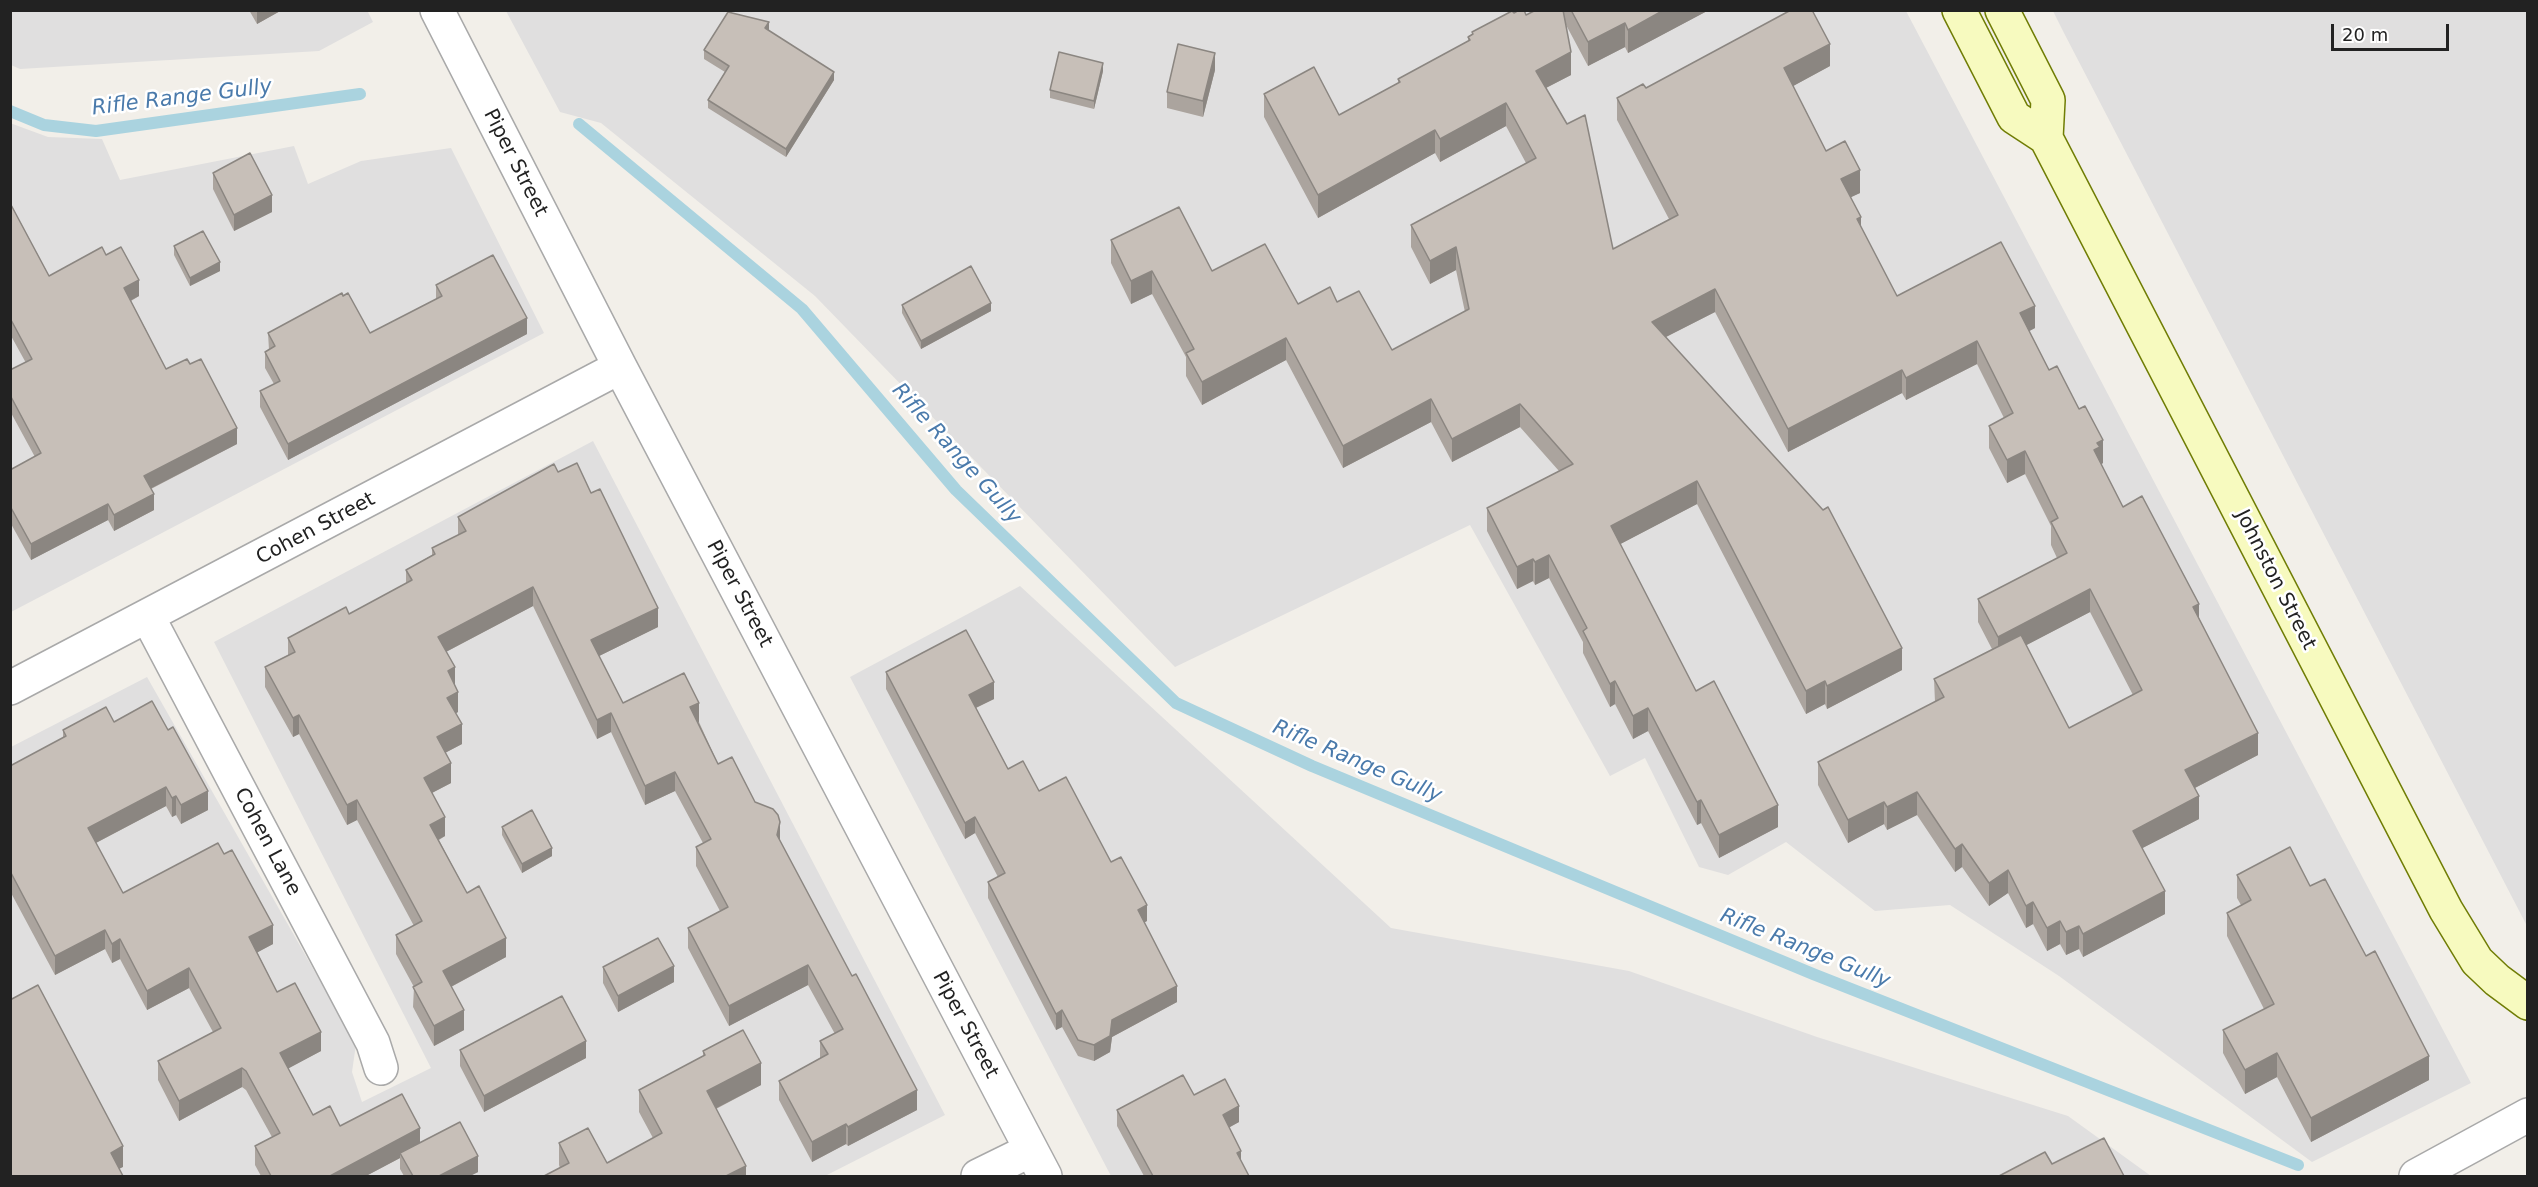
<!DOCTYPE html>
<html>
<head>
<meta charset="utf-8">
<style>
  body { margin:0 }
  #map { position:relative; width:2538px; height:1187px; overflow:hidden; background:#f2efe9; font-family:"DejaVu Sans",sans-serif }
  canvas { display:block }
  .frame { position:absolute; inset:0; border:12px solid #222; pointer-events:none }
  .scale { position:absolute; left:2331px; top:24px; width:118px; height:27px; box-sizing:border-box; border:3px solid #222; border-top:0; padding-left:8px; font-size:18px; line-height:21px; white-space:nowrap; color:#222; -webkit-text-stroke:4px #fff; paint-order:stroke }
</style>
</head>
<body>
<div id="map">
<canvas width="2538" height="1187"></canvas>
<div class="frame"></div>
<div class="scale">20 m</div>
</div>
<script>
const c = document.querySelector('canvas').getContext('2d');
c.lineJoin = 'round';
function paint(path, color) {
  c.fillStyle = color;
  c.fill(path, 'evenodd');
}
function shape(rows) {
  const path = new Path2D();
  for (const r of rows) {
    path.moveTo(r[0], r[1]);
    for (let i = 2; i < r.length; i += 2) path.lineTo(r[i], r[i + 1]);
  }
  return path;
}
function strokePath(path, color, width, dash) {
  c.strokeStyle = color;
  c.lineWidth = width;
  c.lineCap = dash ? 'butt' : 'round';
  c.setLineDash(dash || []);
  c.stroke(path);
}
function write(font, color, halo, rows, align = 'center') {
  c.font = font + ' "DejaVu Sans",sans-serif';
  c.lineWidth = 5;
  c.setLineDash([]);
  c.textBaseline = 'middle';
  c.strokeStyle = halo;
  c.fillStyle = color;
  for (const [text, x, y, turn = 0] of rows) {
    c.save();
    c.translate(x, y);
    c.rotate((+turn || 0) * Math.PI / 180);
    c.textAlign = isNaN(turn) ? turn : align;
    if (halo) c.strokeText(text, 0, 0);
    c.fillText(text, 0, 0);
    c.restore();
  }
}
paint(shape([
  [367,10,373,22,319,51,20,69,11,65,10,11],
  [506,11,1906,11,2471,1083,2312,1162,2059,976,1950,905,1875,911,1786,842,1728,875,1699,867,1645,758,1610,776,1470,525,1175,667,815,296,601,123,560,112],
  [2053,11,2527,11,2527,926,2064,33],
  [10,123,48,137,102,139,120,180,294,146,308,184,361,161,451,148,544,333,11,612],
  [593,441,945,1115,825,1176,11,1176,11,747,147,677,356,1044,352,1072,362,1102,431,1068,214,642],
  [1020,586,1391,928,1629,971,1817,1037,2068,1116,2151,1176,1111,1176,850,677]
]), '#e0dfdf');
strokePath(shape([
  [10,111,44,125,96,131,360,94],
  [579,124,802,309,956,490,1176,703,1312,766,1813,974,2298,1165]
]), '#aad3df', 12);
const street = shape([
  [437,10,620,367,1045,1176],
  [148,617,373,1043,381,1068],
  [10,688,620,367],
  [978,1176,1031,1150],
  [2416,1176,2528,1115]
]);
const secondary = shape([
  [1959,10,2014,117,2046,138,2446,910,2477,961,2497,980,2528,1003],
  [2002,10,2048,100,2046,138]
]);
strokePath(street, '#a9a9a9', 36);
strokePath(secondary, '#707d05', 36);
strokePath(street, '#fff', 33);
strokePath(secondary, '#f7fabf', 33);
paint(shape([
  [249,10,282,10,257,24],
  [1564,10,1709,10,1628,53,1625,47,1588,66,1565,23,1571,75,1546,88,1613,249,1669,219,1617,120,1617,98,1646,88,1830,66,1793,86,1826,151,1860,193,1850,197,1861,228,1897,296,2035,328,2029,331,2049,370,2103,463,2101,464,2123,507,2199,618,2258,755,2195,788,2199,819,2142,848,2165,914,2083,957,2079,949,2066,955,2060,944,2047,951,2033,924,2026,928,2008,893,1989,906,1962,867,1955,872,1917,815,1887,830,1884,824,1848,843,1818,785,1818,762,1935,702,1934,679,1992,649,1978,622,1978,599,2057,558,2051,545,2051,526,2025,474,2007,483,1989,448,1989,426,2004,418,1977,364,1906,400,1902,393,1788,452,1715,312,1666,337,1902,670,1827,709,1825,704,1806,714,1697,504,1620,544,1696,691,1778,827,1719,858,1701,823,1697,825,1648,731,1633,739,1615,704,1610,707,1583,653,1583,642,1549,578,1535,585,1533,581,1517,589,1487,531,1487,508,1559,471,1520,427,1452,462,1431,422,1343,468,1286,360,1202,405,1186,376,1186,357,1152,294,1131,304,1111,263,1111,240,1212,271,1298,304,1337,302,1392,350,1465,312,1456,270,1430,284,1411,247,1411,225,1526,163,1506,126,1440,162,1435,153,1318,218,1264,117,1264,94,1339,115,1398,83,1398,79,1468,41,1468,37,1472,35,1472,32,1514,13,1526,15,1564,14],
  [2090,612,2133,695,2069,728,2026,645],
  [769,31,834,80,786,157,708,108,708,100,725,72,704,59,704,50],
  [1215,70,1203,117,1167,108,1167,92],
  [1103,71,1094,109,1050,98,1050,90],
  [213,173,272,212,234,231,213,189],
  [10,203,49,276,106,255,139,296,131,301,166,369,237,444,151,489,154,510,114,531,108,520,31,560,10,522,10,470,35,457,10,411,10,370,26,363,10,334],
  [174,246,220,271,190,286,174,255],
  [436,285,527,334,288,460,260,407,260,391,274,384,265,368,265,352,269,350,268,333,370,333,436,299],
  [902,305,991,311,921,349,902,313],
  [558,472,591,493,658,627,599,656,623,703,699,722,718,764,755,802,780,841,917,1110,848,1146,846,1144,812,1162,779,1100,779,1081,820,1058,820,1041,835,1034,808,985,729,1026,688,948,688,928,720,911,696,866,696,847,703,843,675,791,645,805,611,732,597,739,533,606,446,652,455,685,458,712,456,713,462,744,445,753,451,783,432,793,445,836,439,840,467,893,506,957,451,987,464,1030,434,1046,413,1007,414,987,396,954,396,935,414,926,357,820,347,825,299,734,293,737,265,687,265,667,288,655,288,638,349,614,406,584,406,570,432,555,432,548,458,535,458,517],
  [886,672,994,699,976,708,1008,769,1039,791,1111,862,1147,921,1144,922,1177,1002,1112,1037,1110,1052,1094,1061,1078,1056,1062,1027,1056,1030,988,898,988,882,998,877,975,833,965,839,886,689],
  [114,722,208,810,181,824,176,815,172,817,166,806,96,843,123,893,273,944,257,952,277,992,321,1051,288,1068,313,1115,340,1126,420,1142,478,1172,470,1176,404,1176,400,1169,400,1158,366,1176,261,1176,255,1165,255,1146,272,1137,246,1090,242,1087,179,1121,158,1080,158,1061,213,1032,189,988,147,1010,120,959,112,963,105,949,55,975,10,891,10,766,63,738,63,730],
  [502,827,552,856,522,873,502,835],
  [2237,875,2310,886,2429,1080,2311,1142,2277,1077,2245,1094,2223,1053,2223,1030,2264,1009,2227,936,2227,913,2241,905,2237,898],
  [603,967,674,982,618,1012,603,983],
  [460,1050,586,1058,484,1112,460,1066],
  [703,1051,761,1085,716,1109,746,1176,560,1168,559,1165,559,1143,607,1163,653,1138,639,1112,639,1090,703,1056],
  [1194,1095,1239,1122,1229,1127,1241,1162,1249,1176,1144,1176,1117,1126,1117,1110]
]), '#aba49e');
paint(shape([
  [257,10,282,10,257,24],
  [1664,10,1709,10,1628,53,1628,30],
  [769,22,769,31,765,28],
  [1625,23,1625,47,1588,66,1588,42],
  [1830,44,1830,66,1784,91,1784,68],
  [1571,52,1571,75,1536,93,1536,71],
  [1215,53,1215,70,1203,117,1203,101],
  [1103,63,1103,71,1094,109,1094,101],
  [834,72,834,80,786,157,786,149],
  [1506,103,1506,126,1440,162,1440,139],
  [1435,130,1435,153,1318,218,1318,195],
  [1860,170,1860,193,1841,202,1841,179],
  [272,195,272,212,234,231,234,215],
  [1861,217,1861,240,1857,219],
  [1456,247,1456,270,1430,284,1430,261],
  [220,262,220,271,190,286,190,278],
  [1152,271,1152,294,1131,304,1131,281],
  [139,280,139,296,124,304,124,288],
  [1715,289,1715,312,1652,344,1652,322],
  [991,303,991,311,921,349,921,341],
  [2035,306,2035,328,2020,336,2020,313],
  [527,318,527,334,288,460,288,444],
  [1286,338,1286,360,1202,405,1202,382],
  [1977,341,1977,364,1906,400,1906,378],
  [1902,370,1902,393,1788,452,1788,429],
  [1431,399,1431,422,1343,468,1343,446],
  [1520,404,1520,427,1452,462,1452,439],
  [237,428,237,444,144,492,144,476],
  [2103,440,2103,463,2100,465,2094,450,2097,443],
  [2025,451,2025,474,2007,483,2007,460],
  [1697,481,1697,504,1611,549,1611,526],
  [154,494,154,510,114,531,114,515],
  [108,504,108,520,31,560,31,544],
  [1549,555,1549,578,1535,585,1535,562],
  [1533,559,1533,581,1517,589,1517,567],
  [533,587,533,606,438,656,438,637],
  [2090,589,2090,612,1998,660,1998,637],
  [2199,604,2199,627,2193,607],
  [658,608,658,627,591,660,591,640],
  [1902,648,1902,670,1827,709,1827,686],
  [455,667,455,687,448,671],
  [1615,681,1615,704,1610,707,1610,684],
  [1825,681,1825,704,1806,714,1806,691],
  [994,682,994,699,969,711,969,695],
  [458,692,458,712,447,718,447,698],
  [699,703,699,722,690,727,690,707],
  [1648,708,1648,731,1633,739,1633,716],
  [611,713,611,732,597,739,597,720],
  [299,715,299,734,293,737,293,718],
  [462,724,462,744,437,757,437,737],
  [2258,733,2258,755,2185,793,2185,770],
  [451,763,451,783,424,797,424,778],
  [675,772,675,791,645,805,645,786],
  [166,787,166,806,88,847,88,828],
  [208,791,208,810,181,824,181,805],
  [1917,792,1917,815,1887,830,1887,807],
  [176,796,176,815,172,817,172,798],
  [2199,796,2199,819,2133,853,2133,831],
  [357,800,357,820,347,825,347,805],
  [1701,800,1701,823,1697,825,1697,802],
  [1884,802,1884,824,1848,843,1848,820],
  [1778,805,1778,827,1719,858,1719,835],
  [445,817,445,836,430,844,430,825],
  [975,817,975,833,965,839,965,823],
  [780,822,780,842,777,835],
  [1962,844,1962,867,1955,872,1955,849],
  [552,848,552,856,522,873,522,864],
  [2008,870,2008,893,1989,906,1989,883],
  [2165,891,2165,914,2083,957,2083,934],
  [2033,902,2033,924,2026,928,2026,906],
  [1147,905,1147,921,1138,926,1138,910],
  [2060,921,2060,944,2047,951,2047,928],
  [273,925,273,944,249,957,249,937],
  [2079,926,2079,949,2066,955,2066,932],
  [105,930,105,949,55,975,55,956],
  [506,938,506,957,443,991,443,971],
  [120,939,120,959,112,963,112,944],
  [808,965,808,985,729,1026,729,1006],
  [674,966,674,982,618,1012,618,996],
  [189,968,189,988,147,1010,147,991],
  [1177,986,1177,1002,1112,1037,1110,1052,1094,1061,1094,1045,1112,1020],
  [464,1010,464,1030,434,1046,434,1026],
  [1062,1010,1062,1027,1056,1030,1056,1014],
  [321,1032,321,1051,280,1073,280,1053],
  [586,1041,586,1058,484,1112,484,1096],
  [2277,1053,2277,1077,2245,1094,2245,1070],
  [2429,1056,2429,1080,2311,1142,2311,1118],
  [761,1063,761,1085,707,1113,707,1091],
  [242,1068,242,1087,179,1121,179,1101],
  [917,1090,917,1110,848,1146,848,1127],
  [1239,1106,1239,1122,1223,1131,1223,1115],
  [846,1124,846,1144,812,1162,812,1142],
  [420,1128,420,1148,400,1153,400,1158,366,1176,330,1176],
  [123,1146,123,1167,111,1173,111,1153],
  [1241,1151,1241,1167,1237,1153],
  [478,1156,478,1172,470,1176,439,1176],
  [746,1166,746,1176,726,1176]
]), '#8b8681');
const building = shape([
  [1519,10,1524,10,1526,15,1536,10,1563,10,1571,52,1536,71,1567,124,1585,115,1613,249,1678,215,1617,98,1643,84,1646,88,1791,10,1812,10,1830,44,1784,68,1826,151,1845,141,1860,170,1841,179,1861,217,1857,219,1897,296,2001,242,2035,306,2020,313,2049,370,2057,366,2079,409,2085,406,2103,440,2097,443,2100,447,2094,450,2123,507,2142,496,2199,604,2193,607,2258,733,2185,770,2199,796,2133,831,2165,891,2083,934,2079,926,2066,932,2060,921,2047,928,2033,902,2026,906,2008,870,1989,883,1962,844,1955,849,1917,792,1887,807,1884,802,1848,820,1818,762,1944,697,1934,679,2021,635,2069,728,2142,690,2090,589,1998,637,1978,599,2067,553,2051,522,2058,518,2025,451,2007,460,1989,426,2013,413,1977,341,1906,378,1902,370,1788,429,1715,289,1652,322,1823,510,1828,507,1902,648,1827,686,1825,681,1806,691,1697,481,1611,526,1696,691,1714,681,1778,805,1719,835,1701,800,1697,802,1648,708,1633,716,1615,681,1610,684,1583,631,1587,628,1549,555,1535,562,1533,559,1517,567,1487,508,1573,464,1520,404,1452,439,1431,399,1343,446,1286,338,1202,382,1186,353,1194,349,1152,271,1131,281,1111,240,1179,207,1212,271,1265,244,1298,304,1330,287,1337,302,1359,291,1392,350,1469,309,1456,247,1430,261,1411,225,1536,158,1506,103,1440,139,1435,130,1318,195,1264,94,1314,67,1339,115,1400,82,1398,79,1470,40,1468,37,1473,34,1472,32,1512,11,1514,13,1519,10],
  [1571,10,1664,10,1628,30,1625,23,1588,42,1571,10],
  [728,12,769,22,765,28,834,72,786,149,708,100,729,66,704,50,728,12],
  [1178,44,1215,53,1203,101,1167,92,1178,44],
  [1059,52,1103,63,1094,101,1050,90,1059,52],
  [250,153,272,195,234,215,213,173,250,153],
  [10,203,49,276,102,247,106,255,121,247,139,280,124,288,166,369,187,359,190,364,201,359,237,428,144,476,154,494,114,515,108,504,31,544,10,506,10,470,41,453,10,395,10,370,32,359,10,318,10,203],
  [203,231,220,262,190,278,174,246,203,231],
  [493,255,527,318,288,444,260,391,280,381,265,352,275,346,268,333,342,293,343,296,348,293,370,333,442,296,436,285,493,255],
  [971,266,991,303,921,341,902,305,971,266],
  [577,463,591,493,600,489,658,608,591,640,623,703,684,673,699,703,690,707,718,764,732,757,755,802,773,809,778,815,780,822,777,835,852,976,856,974,917,1090,848,1127,846,1124,812,1142,779,1081,828,1054,820,1041,843,1029,808,965,729,1006,688,928,728,907,696,847,711,839,675,772,645,786,611,713,597,720,533,587,438,637,455,667,448,671,458,692,447,698,462,724,437,737,451,763,424,778,445,817,430,825,467,893,479,886,506,938,443,971,464,1010,434,1026,413,987,422,982,396,935,422,921,357,800,347,805,299,715,293,718,265,667,295,652,288,638,346,607,349,614,412,580,406,570,435,554,432,548,466,531,458,517,554,464,558,472,577,463],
  [966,630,994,682,969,695,1008,769,1023,761,1039,791,1066,777,1111,862,1121,857,1147,905,1138,910,1177,986,1112,1020,1110,1036,1094,1045,1078,1040,1062,1010,1056,1014,988,882,1005,873,975,817,965,823,886,672,966,630],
  [152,701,168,730,173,727,208,791,181,805,176,796,172,798,166,787,88,828,123,893,218,843,224,854,232,850,273,925,249,937,277,992,295,983,321,1032,280,1053,313,1115,330,1106,340,1126,402,1094,420,1128,330,1176,271,1176,255,1146,280,1133,246,1071,242,1068,179,1101,158,1061,221,1028,189,968,147,991,120,939,112,944,105,930,55,956,10,871,10,766,66,736,63,730,106,707,114,722,152,701],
  [532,810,552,848,522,864,502,827,532,810],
  [2290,847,2310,886,2325,879,2366,956,2375,951,2429,1056,2311,1118,2277,1053,2245,1070,2223,1030,2274,1004,2227,913,2251,900,2237,875,2290,847],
  [658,938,674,966,618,996,603,967,658,938],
  [38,985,123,1146,111,1153,123,1176,10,1176,10,1000,38,985],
  [562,996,586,1041,484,1096,460,1050,562,996],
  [743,1030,761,1063,707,1091,746,1166,726,1176,544,1176,569,1163,559,1143,588,1128,607,1163,662,1133,639,1090,705,1055,703,1051,743,1030],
  [1183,1075,1194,1095,1225,1079,1239,1106,1223,1115,1241,1151,1237,1153,1249,1176,1153,1176,1117,1110,1183,1075],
  [460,1122,478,1156,439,1176,413,1176,400,1153,460,1122],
  [2104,1138,2124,1176,1999,1176,2045,1152,2052,1164,2104,1138]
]);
paint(building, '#c7bfb8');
strokePath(building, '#8b8681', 1.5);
write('20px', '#222', '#fff', [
  ["Piper Street",515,163,63],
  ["Cohen Street",316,529,-28],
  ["Johnston Street",2275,580,63],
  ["Piper Street",739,594,62],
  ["Cohen Lane",267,842,62],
  ["Piper Street",965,1025,62]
]);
write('italic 21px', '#4a7aab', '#fff', [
  ["Rifle Range Gully",182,98,-7],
  ["Rifle Range Gully",956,454,48],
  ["Rifle Range Gully",1357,762,23],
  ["Rifle Range Gully",1805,949,22]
]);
</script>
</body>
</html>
